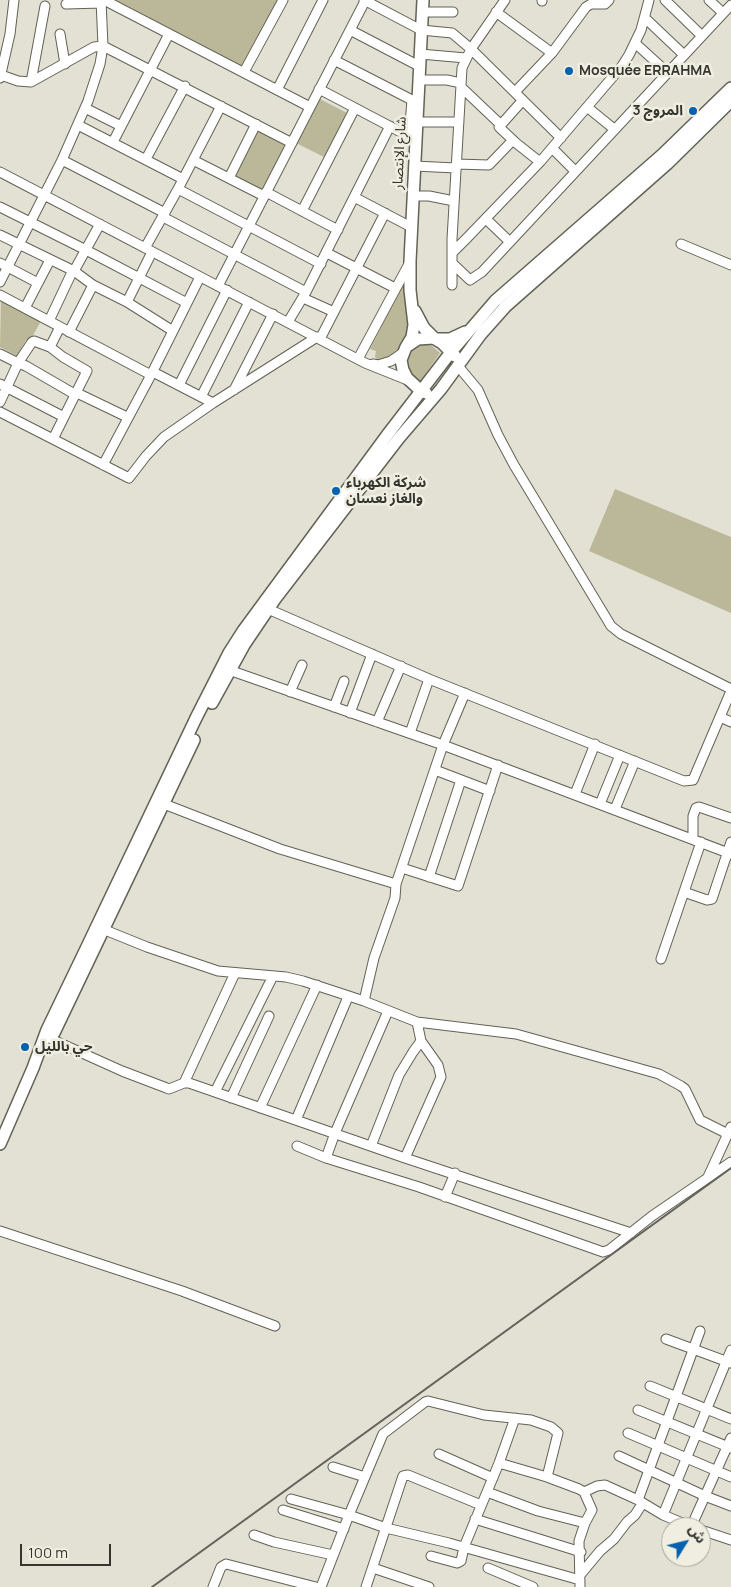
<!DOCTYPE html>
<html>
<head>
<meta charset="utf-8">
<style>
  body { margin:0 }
  #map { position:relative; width:731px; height:1587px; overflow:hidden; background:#e2e1d4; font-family:Manrope,"Noto Sans Arabic",sans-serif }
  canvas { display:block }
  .north { position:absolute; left:661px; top:1517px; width:50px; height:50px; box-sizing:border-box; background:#efeee1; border:1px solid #a5a49a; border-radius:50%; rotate:54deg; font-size:14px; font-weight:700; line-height:20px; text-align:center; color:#353530 }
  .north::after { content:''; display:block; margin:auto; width:18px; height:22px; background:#0661ae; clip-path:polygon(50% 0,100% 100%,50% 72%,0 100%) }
  .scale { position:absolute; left:20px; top:1544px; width:91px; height:22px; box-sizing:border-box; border:2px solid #353530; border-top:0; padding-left:6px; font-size:15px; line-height:18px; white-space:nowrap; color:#353530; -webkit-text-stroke:4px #efeee1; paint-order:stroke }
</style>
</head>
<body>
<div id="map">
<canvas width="731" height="1587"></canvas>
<div class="north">ش</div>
<div class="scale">100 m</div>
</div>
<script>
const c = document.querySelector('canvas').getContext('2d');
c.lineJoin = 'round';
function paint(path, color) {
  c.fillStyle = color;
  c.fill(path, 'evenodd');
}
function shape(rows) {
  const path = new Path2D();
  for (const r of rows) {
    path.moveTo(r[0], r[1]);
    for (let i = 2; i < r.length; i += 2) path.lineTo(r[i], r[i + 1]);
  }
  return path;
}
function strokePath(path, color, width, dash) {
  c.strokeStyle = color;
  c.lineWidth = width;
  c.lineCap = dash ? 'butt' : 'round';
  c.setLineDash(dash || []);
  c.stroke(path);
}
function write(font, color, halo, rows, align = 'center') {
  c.font = font + ' Manrope,"Noto Sans Arabic",sans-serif';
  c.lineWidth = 5;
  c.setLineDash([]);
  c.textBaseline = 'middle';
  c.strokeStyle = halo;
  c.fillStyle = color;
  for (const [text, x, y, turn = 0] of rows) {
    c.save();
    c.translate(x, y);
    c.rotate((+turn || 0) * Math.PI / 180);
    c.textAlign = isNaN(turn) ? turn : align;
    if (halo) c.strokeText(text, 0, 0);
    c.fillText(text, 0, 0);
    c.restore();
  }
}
paint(shape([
  [112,0,281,0,245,69],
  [318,98,349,114,326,158,296,143],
  [257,128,287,144,262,193,232,177],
  [404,283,405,283,410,319,408,332,397,353,390,358,378,360,375,357,376,351,370,349],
  [1,298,42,319,30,341,26,340,17,356,0,347],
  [419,343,426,343,431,345,440,353,421,380,419,381,409,370,407,358,408,353],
  [615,489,731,537,731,613,589,551]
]), '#bab898');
const minor = shape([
  [104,0,310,107],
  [364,0,421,30,452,33,471,49,561,138],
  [665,0,702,36],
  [709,0,723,13],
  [542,1,542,0],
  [66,4,102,3],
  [422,12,453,12],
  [496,12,552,53,515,92],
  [645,18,684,55],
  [350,30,419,66],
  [60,34,65,64],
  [635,43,668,73],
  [552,53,586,7,591,4,605,4,609,0],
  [420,54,466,58],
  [334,60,412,100,409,136],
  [244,72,283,0],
  [1,75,18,81,31,82,94,47,103,46,292,143],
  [0,78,10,34,14,0],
  [419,80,447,80,461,83],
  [31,82,45,6],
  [461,87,500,124],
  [319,89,414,139],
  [277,90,323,0],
  [523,100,499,127,516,143,540,162],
  [587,107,614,129],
  [85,108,121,126],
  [417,122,459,122],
  [78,125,183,179],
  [113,142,169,34],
  [552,148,575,171],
  [146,159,185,86],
  [62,160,165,213],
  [193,160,264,196],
  [456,164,489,165,513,140],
  [414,166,456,168],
  [0,172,365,363,410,381],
  [229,178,256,124],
  [178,189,321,264],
  [266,192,338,230],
  [413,196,429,196,454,201],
  [354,197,411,227],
  [0,207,86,250,187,303],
  [302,211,355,108],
  [163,217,306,292],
  [486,219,510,242],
  [0,235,74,271],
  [681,244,731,265],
  [145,248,178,189,221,106],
  [327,253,395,288],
  [452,253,466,239,540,162,622,66,629,55,641,30,649,0],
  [0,263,38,283],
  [452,263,470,280,482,272,731,5],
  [0,282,62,160,88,101,100,64,103,46,101,0],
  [93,285,127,302,173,331],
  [452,285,452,239,462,68,471,49,505,0],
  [218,286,365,1],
  [0,295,151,375],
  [303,298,334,312],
  [127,302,152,252],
  [25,308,50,260],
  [49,321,73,270],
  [288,322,306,292,390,126],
  [69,332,93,285,74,271,100,224],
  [320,339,385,213],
  [50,347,34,341,32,342,18,363,26,366,76,395],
  [0,354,18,363,0,402],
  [358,359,410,262],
  [373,364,378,365,391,361,404,352],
  [458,366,478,390,498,435,514,465,611,626,621,634,731,689],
  [153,372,213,403],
  [0,384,64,417],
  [179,385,227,290],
  [234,390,273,314],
  [77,393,127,417],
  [201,397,249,302],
  [0,412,129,478,146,456,164,437,213,403,317,337],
  [53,439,87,371,63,357,50,347,60,327],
  [103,465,151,375,200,277],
  [268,609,429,679,684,781,693,780,731,691],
  [229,670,443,745,731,854],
  [290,692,302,665],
  [334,707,344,681],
  [350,713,372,654],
  [720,717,731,722],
  [377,722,401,666],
  [410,733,429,679],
  [435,770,490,791],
  [575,794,595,744],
  [164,804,280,849,396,884],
  [600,804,620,755],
  [615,809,635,761],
  [693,839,693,816,696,808,699,807,731,818],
  [402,868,458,886,498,765],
  [429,877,461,780],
  [684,892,707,900,712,899,731,842],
  [105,930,147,947,218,971,286,977,303,981,364,1001,417,1022,516,1034,659,1074,681,1086,685,1089,700,1120,728,1134],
  [661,959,701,842],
  [364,1001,374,958,395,898,396,884,443,745,465,693],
  [388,1011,335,1133,326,1158,419,1187,603,1252,609,1250,652,1216,731,1162],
  [417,1022,421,1041,438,1065,441,1077,405,1158,631,1233],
  [51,1039,122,1071,164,1087,169,1089,184,1083,189,1083,405,1158],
  [184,1083,235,973],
  [215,1092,273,976],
  [231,1098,269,1016],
  [260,1108,317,985],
  [296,1120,348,997],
  [297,1146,326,1158],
  [371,1146,399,1075,413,1052,421,1041],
  [708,1177,731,1127],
  [445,1197,455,1173],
  [0,1231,182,1291,275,1326],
  [666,1339,731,1363],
  [650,1386,731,1419],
  [638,1410,731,1448],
  [628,1433,731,1477],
  [439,1454,493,1478],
  [619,1456,705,1496,731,1506],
  [499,1463,547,1477,579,1489,584,1492,592,1510,585,1523,579,1541,580,1587],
  [333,1467,365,1477],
  [487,1492,538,1511,585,1523],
  [584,1492,597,1486,605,1485,638,1500,663,1515,692,1527],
  [291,1499,349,1515,383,1434,425,1402,428,1401,484,1415,531,1420,551,1427,558,1433,547,1477],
  [638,1500,700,1331],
  [283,1510,344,1529],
  [663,1515,731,1350],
  [475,1519,581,1552],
  [691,1527,731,1438],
  [701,1530,731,1540],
  [254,1535,274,1542,333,1555],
  [431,1556,457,1563,461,1561,464,1547,499,1463,515,1418],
  [373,1568,429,1587],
  [488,1568,533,1587],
  [580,1575,600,1551,614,1539,627,1522,635,1515,642,1504],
  [213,1587,221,1567,226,1564,316,1587],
  [321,1587,349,1515,386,1528,449,1543,580,1580],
  [366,1587,403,1476,408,1475,481,1505]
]);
const major = shape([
  [415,311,424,328,435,339,450,339,465,332],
  [406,347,412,337,414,325,410,290,410,261,423,0],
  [426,393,421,391,407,378,403,370,401,360,406,347,418,339,433,338,442,343,455,356],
  [212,703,244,645,275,599,399,438,441,389,481,334,505,307,667,164,731,101],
  [54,1033,194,740],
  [0,1144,33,1068,47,1030,86,949,196,718,229,653,243,631,388,434,451,352,495,301,662,155,731,88]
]);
strokePath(minor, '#626256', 11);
strokePath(major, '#626256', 14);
strokePath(minor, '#fff', 9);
strokePath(major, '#fff', 11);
strokePath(shape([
  [152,1587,731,1168]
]), '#64635c', 2);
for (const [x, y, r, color] of [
  [569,71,5,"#0661ae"],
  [693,111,5,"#0661ae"],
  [336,491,5,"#0661ae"],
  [25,1047,5,"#0661ae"]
]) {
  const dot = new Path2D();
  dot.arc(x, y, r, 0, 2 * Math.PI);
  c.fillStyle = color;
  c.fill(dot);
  strokePath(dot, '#efeee1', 2);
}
write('bold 14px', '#353530', '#efeee1', [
  ["Mosquée ERRAHMA",579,71],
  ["المروج 3",683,111,"right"],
  ["شركة الكهرباء",346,483],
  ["والغاز نعسان",346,499],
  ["حي بالليل",35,1047]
], 'left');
write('14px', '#353530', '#efeee1', [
  ["شارع الإنتصار",400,153,-87]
]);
</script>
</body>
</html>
